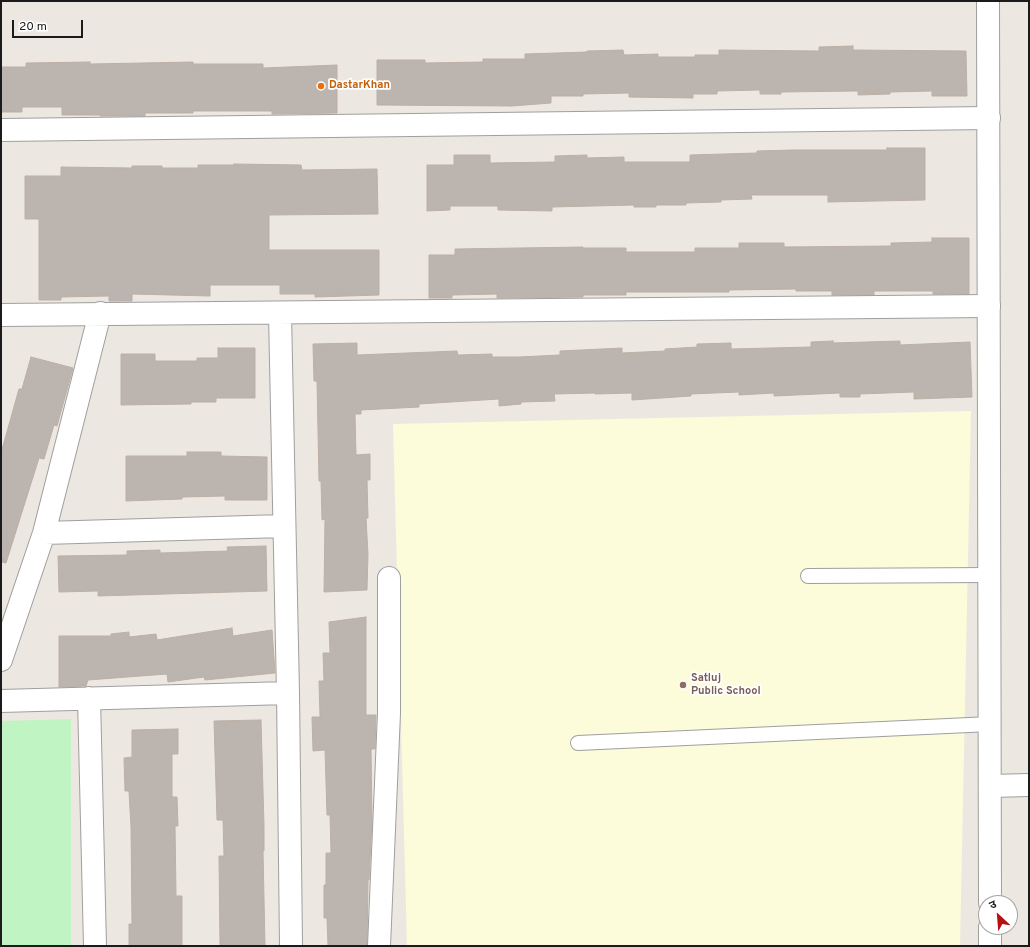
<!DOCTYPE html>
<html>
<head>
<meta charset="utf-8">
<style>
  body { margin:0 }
  #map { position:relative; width:1030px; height:947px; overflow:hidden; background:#ece8e1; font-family:Overpass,"Noto Sans Devanagari",sans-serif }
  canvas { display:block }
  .frame { position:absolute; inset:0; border:2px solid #1b1b1b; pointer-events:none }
  .north { position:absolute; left:978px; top:895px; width:40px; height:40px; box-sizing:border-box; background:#fff; border:1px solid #a4a4a4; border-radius:50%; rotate:334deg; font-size:11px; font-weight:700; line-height:16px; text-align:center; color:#1b1b1b }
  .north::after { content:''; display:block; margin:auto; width:14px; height:18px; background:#b61013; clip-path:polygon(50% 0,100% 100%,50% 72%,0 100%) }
  .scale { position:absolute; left:12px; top:20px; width:71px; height:18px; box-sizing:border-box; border:2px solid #1b1b1b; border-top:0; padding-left:5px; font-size:12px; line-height:14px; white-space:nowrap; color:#1b1b1b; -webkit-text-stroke:3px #fff; paint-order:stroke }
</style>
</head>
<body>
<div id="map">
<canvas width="1030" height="947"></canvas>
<div class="frame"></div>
<div class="north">उ</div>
<div class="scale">20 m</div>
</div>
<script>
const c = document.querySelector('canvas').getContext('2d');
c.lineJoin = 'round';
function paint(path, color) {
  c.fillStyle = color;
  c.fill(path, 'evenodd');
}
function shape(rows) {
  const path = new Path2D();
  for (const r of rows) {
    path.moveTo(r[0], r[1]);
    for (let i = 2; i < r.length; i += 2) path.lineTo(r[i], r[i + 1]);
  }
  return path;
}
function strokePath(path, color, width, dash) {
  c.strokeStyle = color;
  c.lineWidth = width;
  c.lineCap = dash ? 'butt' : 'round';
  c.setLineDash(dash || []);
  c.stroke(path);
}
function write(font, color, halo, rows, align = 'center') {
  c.font = font + ' Overpass,sans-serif';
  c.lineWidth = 3.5;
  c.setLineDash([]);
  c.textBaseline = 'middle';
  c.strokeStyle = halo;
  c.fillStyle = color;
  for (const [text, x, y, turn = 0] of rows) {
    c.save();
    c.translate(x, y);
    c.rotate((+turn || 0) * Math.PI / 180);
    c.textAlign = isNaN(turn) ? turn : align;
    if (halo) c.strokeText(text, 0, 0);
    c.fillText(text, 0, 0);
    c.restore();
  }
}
paint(shape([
  [971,411,960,946,407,946,393,424]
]), '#fcfbda');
paint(shape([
  [71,719,71,946,1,946,1,721]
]), '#c0f4c3');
const building = shape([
  [853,46,853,50,966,51,967,96,932,96,932,91,890,92,890,94,858,95,858,91,781,92,781,94,760,94,760,90,717,91,717,94,693,94,693,98,629,97,629,93,583,94,583,96,551,96,551,103,512,106,377,105,377,60,425,60,425,63,483,62,483,59,525,59,525,54,587,52,587,51,623,50,624,55,658,54,658,57,695,57,695,55,719,55,719,50,819,51,819,47,853,46],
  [90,62,90,64,193,62,193,64,263,64,263,68,337,65,337,113,272,114,272,111,193,111,193,113,145,113,145,116,100,116,100,115,62,115,62,107,22,107,22,112,1,112,1,67,26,67,26,63,90,62],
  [887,148,925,148,925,200,828,202,828,195,751,195,752,199,721,200,721,202,686,203,686,205,656,205,656,207,634,207,634,205,552,207,552,211,498,210,498,206,450,206,450,210,427,211,427,165,454,165,454,155,490,155,490,163,555,162,555,156,587,155,587,158,624,157,624,162,690,162,690,155,757,153,757,151,792,150,887,150,887,148],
  [234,164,301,165,302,170,377,169,378,214,269,215,269,250,379,250,379,295,315,297,315,294,280,294,280,285,210,285,210,296,132,294,132,301,109,301,109,296,61,297,61,300,39,300,39,219,25,219,25,176,61,176,61,167,132,168,132,166,162,166,162,168,198,168,198,165,234,165,234,164],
  [932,238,969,238,969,294,933,294,933,291,874,291,874,295,832,295,832,291,796,291,796,289,729,290,729,292,626,292,626,295,583,295,583,297,497,298,497,294,452,295,452,298,429,298,429,255,455,255,455,249,583,247,583,248,626,248,626,252,695,252,695,248,739,248,739,243,784,243,784,247,891,246,891,243,932,242,932,238],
  [833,341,833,343,900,341,900,345,970,342,972,397,914,399,914,392,860,394,860,397,840,397,840,393,774,396,774,393,739,395,739,392,691,394,691,396,632,400,632,393,595,394,595,393,554,394,555,401,521,402,521,404,499,406,499,399,419,404,419,407,361,410,361,414,355,414,356,455,370,454,370,480,367,480,368,518,366,518,368,554,367,590,324,592,325,519,322,520,321,481,319,481,317,381,314,381,313,344,357,343,357,355,457,351,458,355,492,354,492,357,519,357,560,355,560,351,581,350,622,348,622,353,665,351,665,349,697,347,697,344,731,343,731,349,811,347,811,342,833,341],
  [218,348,255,348,255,398,216,398,216,402,191,402,191,404,121,405,121,354,155,354,155,361,197,361,197,358,218,358,218,348],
  [31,357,73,368,57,426,54,425,44,459,39,458,6,563,1,562,1,453,19,389,22,389,31,357],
  [187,452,221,452,221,456,267,457,267,500,225,500,225,496,182,497,182,499,126,501,126,456,187,456,187,452],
  [266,546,267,591,98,596,98,591,59,592,58,556,127,555,127,551,160,550,160,553,228,551,227,547,266,546],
  [366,617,366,715,376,715,375,749,371,749,372,821,369,880,368,880,367,946,328,946,327,918,324,918,324,885,326,885,326,853,331,853,330,815,327,815,325,750,313,751,312,717,320,717,319,681,324,681,323,653,330,653,329,622,366,617],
  [232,628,233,636,272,630,275,673,205,680,204,677,168,682,167,674,88,680,86,686,59,687,59,636,111,636,111,634,129,632,129,637,156,634,157,640,232,628],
  [261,720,264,826,264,851,263,851,265,946,220,946,219,856,224,856,223,820,217,820,214,721,261,720],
  [178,729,178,754,172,754,172,797,177,797,178,826,175,826,176,896,182,896,182,946,129,946,129,924,132,924,131,827,129,791,125,791,124,758,132,757,132,730,178,729]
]);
paint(building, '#bcb4ae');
strokePath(building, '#bcafa5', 1);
const service = shape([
  [808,576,990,575],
  [578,743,991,724]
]);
const minor = shape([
  [1,130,989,118],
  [280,314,288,693,291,946],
  [1,315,989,306],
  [44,533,283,526],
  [1,660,44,533,100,313],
  [89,698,95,946],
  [1,701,288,693],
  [991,786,1029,785],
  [379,946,389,713,389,578]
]);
const tertiary = shape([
  [988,1,990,903],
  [990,946,990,927]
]);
strokePath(service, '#9f9f9f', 16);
strokePath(minor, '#9f9f9f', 24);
strokePath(tertiary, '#9f9f9f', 24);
strokePath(service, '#fff', 14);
strokePath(minor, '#fff', 22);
strokePath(tertiary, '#fff', 22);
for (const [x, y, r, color] of [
  [321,86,4,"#e8710a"],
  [683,685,4,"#8d6e63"]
]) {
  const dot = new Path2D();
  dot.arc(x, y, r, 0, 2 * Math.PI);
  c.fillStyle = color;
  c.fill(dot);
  strokePath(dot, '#fff', 1.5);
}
write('bold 11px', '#c56008', '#fff', [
  ["DastarKhan",329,86]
], 'left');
write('bold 11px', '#785e54', '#fff', [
  ["Satluj",691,679],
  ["Public School",691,692]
], 'left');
</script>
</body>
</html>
